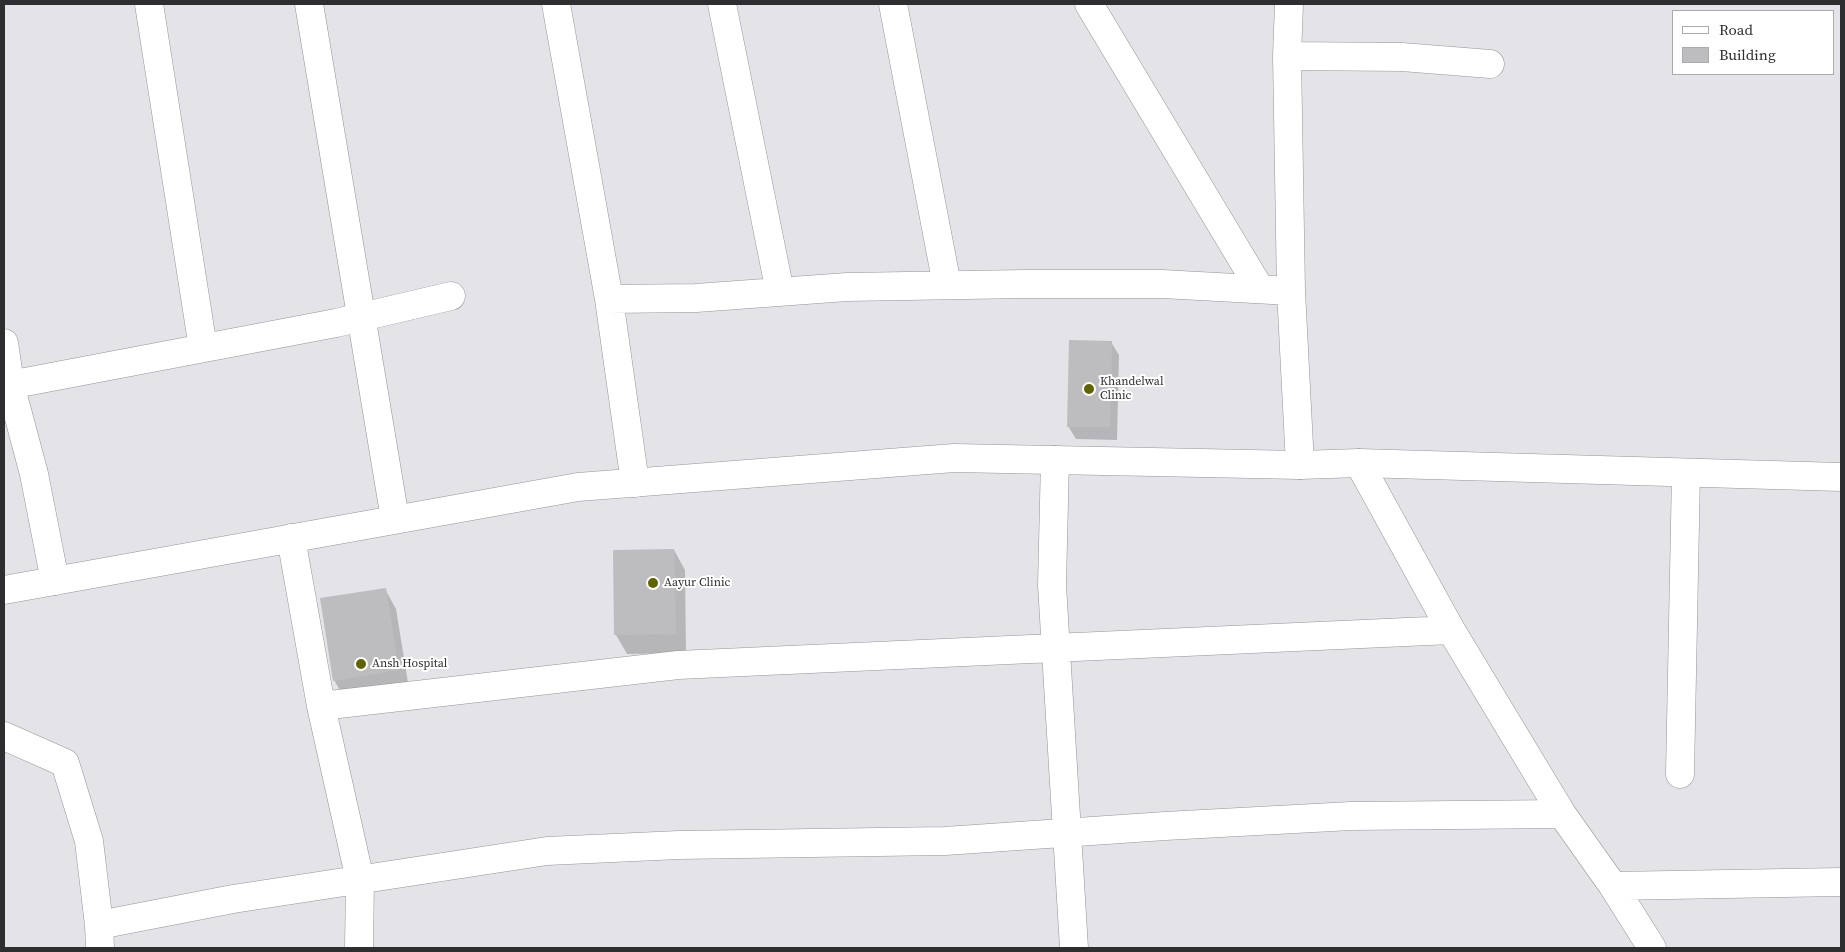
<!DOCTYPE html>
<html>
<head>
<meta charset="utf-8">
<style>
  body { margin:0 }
  #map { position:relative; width:1845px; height:952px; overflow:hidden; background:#e4e3e7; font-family:"Source Serif 4",serif }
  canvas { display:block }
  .frame { position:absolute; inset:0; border:5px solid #2e2d2f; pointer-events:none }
  .legend { position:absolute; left:1672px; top:10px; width:162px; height:65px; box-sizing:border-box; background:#fff; border:1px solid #ababac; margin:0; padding:6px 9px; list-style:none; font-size:15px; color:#2e2d2f }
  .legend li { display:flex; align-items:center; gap:10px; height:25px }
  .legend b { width:25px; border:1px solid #ababac }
</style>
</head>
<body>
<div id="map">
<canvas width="1845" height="952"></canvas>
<div class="frame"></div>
<ul class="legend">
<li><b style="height:6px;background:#fff"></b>Road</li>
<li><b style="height:14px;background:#bdbdc0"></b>Building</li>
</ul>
</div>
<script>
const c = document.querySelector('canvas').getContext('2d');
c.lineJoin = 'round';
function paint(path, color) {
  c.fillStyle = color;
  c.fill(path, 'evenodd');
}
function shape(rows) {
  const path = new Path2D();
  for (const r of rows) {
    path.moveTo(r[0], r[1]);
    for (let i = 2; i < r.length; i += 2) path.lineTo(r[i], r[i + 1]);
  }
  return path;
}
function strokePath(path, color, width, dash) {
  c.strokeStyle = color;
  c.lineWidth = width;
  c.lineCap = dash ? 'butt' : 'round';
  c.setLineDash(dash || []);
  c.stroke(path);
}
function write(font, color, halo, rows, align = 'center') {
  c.font = font + ' "Source Serif 4",serif';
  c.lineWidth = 4;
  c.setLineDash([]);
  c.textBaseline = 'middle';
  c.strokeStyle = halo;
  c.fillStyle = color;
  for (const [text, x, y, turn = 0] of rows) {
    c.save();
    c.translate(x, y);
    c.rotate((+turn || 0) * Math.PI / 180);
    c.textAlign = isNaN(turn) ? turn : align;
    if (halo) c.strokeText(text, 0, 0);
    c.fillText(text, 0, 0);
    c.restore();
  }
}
paint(shape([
  [1111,342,1119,355,1117,440,1076,439,1068,426],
  [674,550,685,570,686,653,627,654,616,635],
  [385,589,396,609,409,689,345,699,334,680]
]), '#0003');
paint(shape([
  [1069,340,1112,341,1110,427,1067,427],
  [674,549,676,634,614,635,613,550],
  [386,588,399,670,333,681,320,598]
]), '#bdbdc0');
const minor = shape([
  [149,4,203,348],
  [309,4,395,519],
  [556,4,609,299,696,298,847,287,1025,284,1162,284,1291,291],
  [722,4,780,292],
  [893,4,947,285],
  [1089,4,1260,289],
  [1289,4,1287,56,1291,291,1300,465],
  [1287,56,1402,57,1490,64],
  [609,299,635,483],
  [4,343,10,384,34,474,55,581],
  [4,386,336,323,451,296],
  [1055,460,1052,585,1074,948],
  [1359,463,1451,630,1562,814],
  [291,538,321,706,360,880,359,948],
  [321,706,678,665,1451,630],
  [4,736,65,763,89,841,99,925,233,899,547,851,679,845,945,841,1165,826,1351,816,1562,814,1613,886,1841,882],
  [1680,774,1686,473],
  [1613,886,1652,948],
  [99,925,100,948]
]);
const tertiary = shape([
  [4,590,578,487,954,458,1300,465,1359,463,1841,477]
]);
strokePath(minor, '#949497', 29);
strokePath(tertiary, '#949497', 29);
strokePath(minor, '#fff', 28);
strokePath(tertiary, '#fff', 28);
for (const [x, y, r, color] of [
  [1089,389,6,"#5f6400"],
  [653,583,6,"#5f6400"],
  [361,664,6,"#5f6400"]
]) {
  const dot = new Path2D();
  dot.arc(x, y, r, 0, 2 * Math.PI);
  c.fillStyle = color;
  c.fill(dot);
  strokePath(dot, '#fff', 2);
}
write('12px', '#2e2d2f', '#fff', [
  ["Khandelwal",1100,382],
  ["Clinic",1100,396],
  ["Aayur Clinic",664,583],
  ["Ansh Hospital",372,664]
], 'left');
</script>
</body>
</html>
